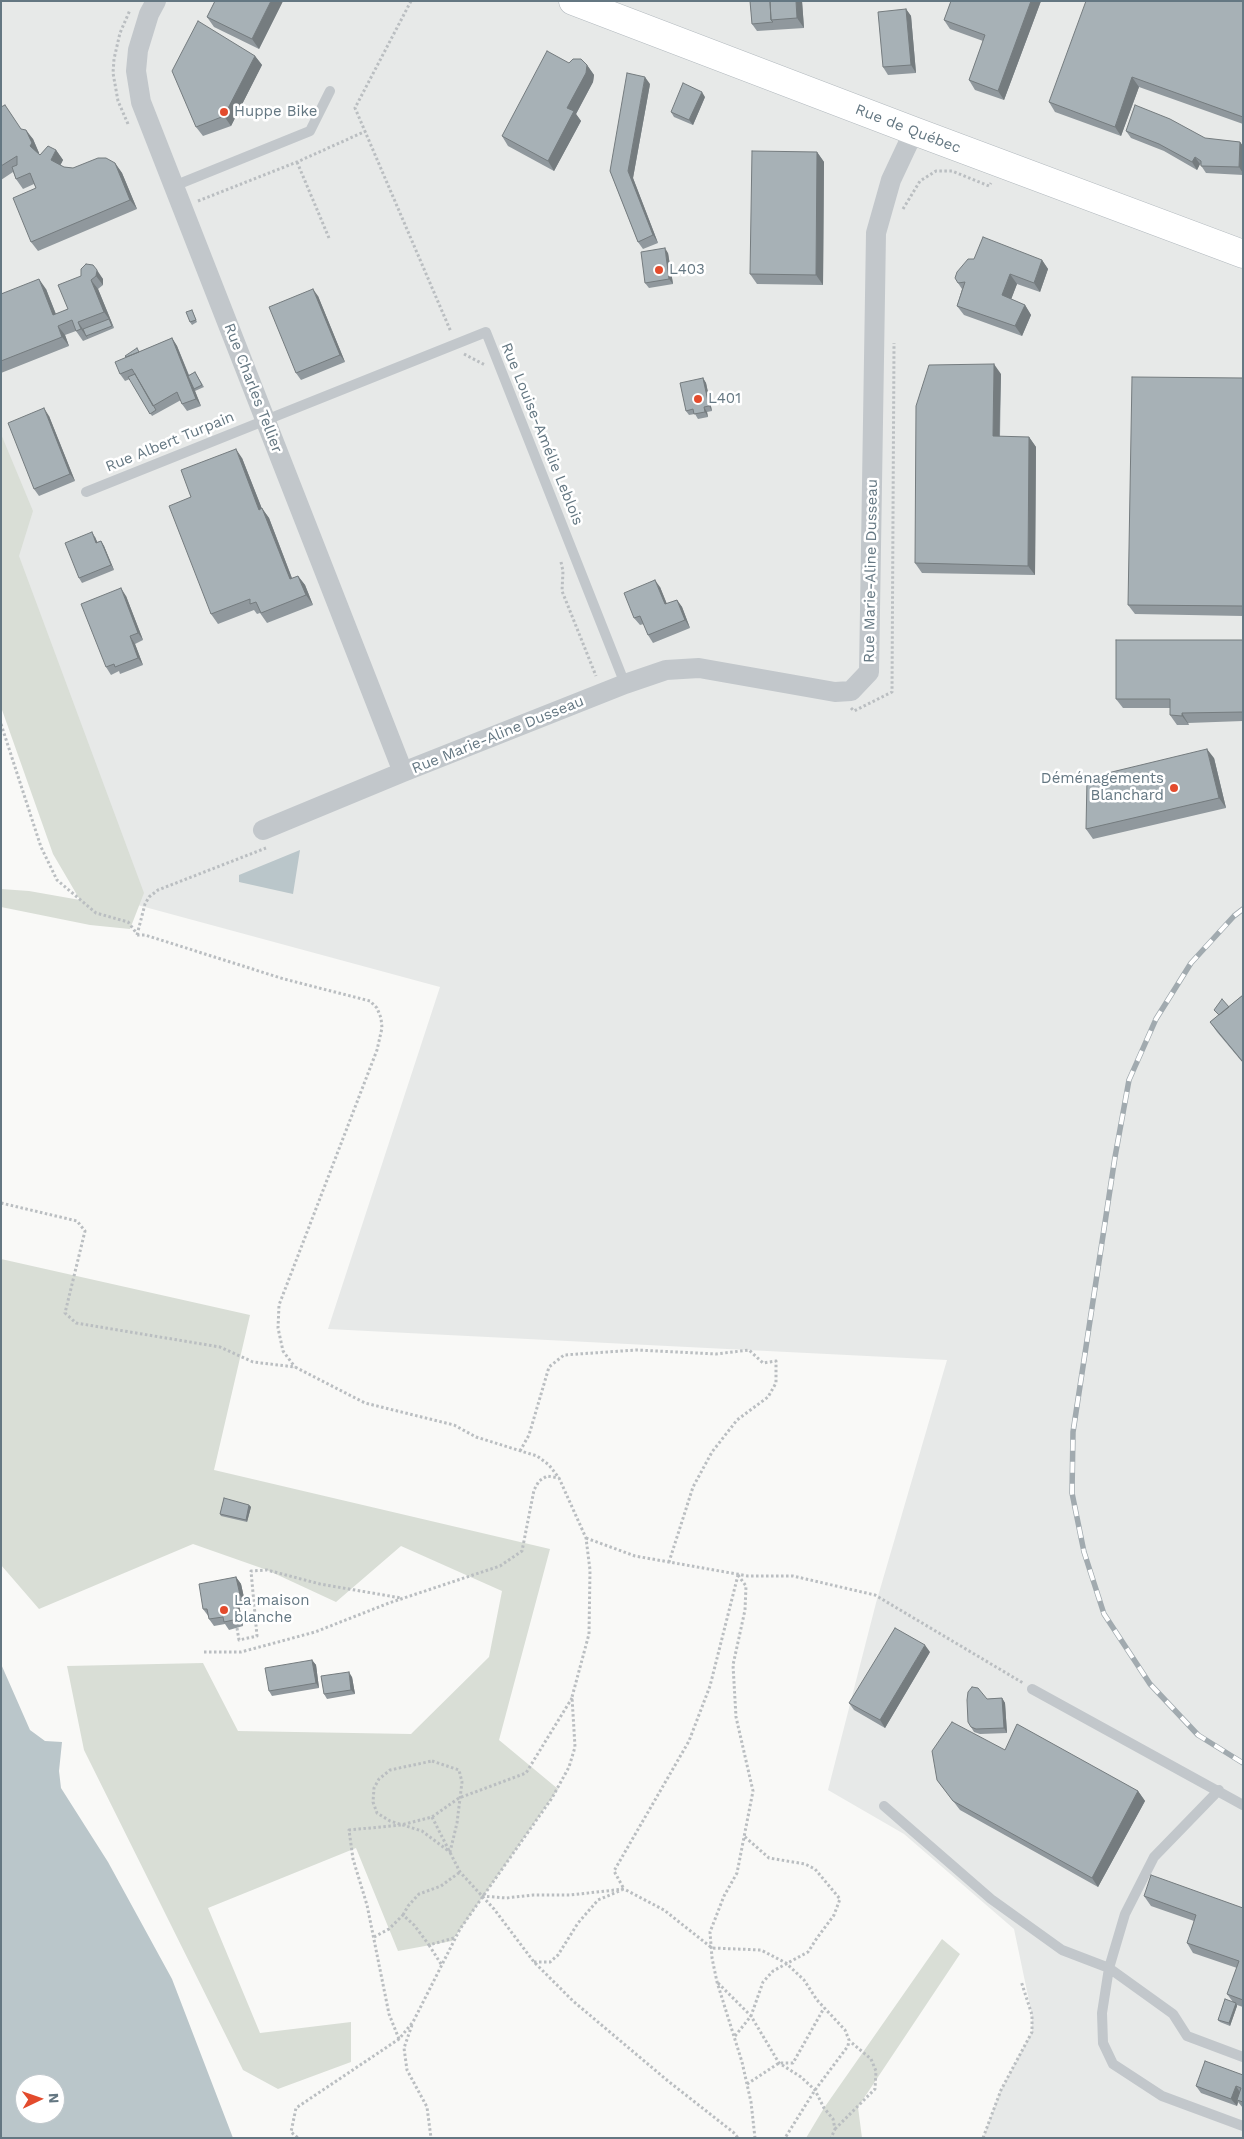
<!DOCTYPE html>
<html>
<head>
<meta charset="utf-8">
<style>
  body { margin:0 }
  #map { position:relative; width:1244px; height:2139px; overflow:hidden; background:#f9f9f7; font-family:"Work Sans",sans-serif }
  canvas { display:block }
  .frame { position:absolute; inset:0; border:2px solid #647782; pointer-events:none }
  .north { position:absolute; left:15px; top:2074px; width:50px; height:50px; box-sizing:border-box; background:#fff; border:1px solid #c1c9cd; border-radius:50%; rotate:87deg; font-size:14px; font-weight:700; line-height:20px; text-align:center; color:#647782 }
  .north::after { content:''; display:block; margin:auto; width:18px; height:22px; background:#e34b2d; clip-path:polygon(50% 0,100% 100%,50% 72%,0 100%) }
</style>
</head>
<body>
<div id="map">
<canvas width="1244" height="2139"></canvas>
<div class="frame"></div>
<div class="north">N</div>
</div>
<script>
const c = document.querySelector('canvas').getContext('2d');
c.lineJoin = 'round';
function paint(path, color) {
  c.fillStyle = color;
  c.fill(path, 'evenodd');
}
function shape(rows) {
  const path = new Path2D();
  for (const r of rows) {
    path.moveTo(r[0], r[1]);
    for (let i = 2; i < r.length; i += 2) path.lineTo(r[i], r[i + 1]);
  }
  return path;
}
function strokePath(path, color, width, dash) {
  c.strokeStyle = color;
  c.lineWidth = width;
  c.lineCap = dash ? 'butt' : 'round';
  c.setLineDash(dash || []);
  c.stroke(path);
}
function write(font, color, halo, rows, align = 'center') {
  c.font = font + ' "Work Sans",sans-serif';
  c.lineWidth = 5;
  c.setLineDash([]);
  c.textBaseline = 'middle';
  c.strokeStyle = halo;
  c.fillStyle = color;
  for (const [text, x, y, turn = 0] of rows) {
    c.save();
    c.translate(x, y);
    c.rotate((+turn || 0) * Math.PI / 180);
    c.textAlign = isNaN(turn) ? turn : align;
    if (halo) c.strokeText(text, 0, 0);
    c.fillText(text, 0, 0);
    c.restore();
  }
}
paint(shape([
  [1,1,1243,1,1243,2138,983,2138,1001,2090,1032,2032,1032,2015,1014,1929,904,1834,828,1790,876,1603,947,1360,328,1329,440,987,119,900,1,589]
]), '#e7e9e8');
paint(shape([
  [1,434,33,511,19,556,144,893,130,929,90,925,1,907,1,889,29,891,80,900,53,854,1,707],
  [1,1259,250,1315,214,1470,550,1549,499,1740,558,1789,452,1941,398,1951,356,1848,208,1908,260,2033,351,2022,351,2062,278,2089,243,2070,84,1750,67,1666,203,1663,238,1731,411,1734,489,1657,502,1591,401,1546,336,1602,267,1570,193,1544,39,1609,1,1565],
  [942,1939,960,1954,858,2107,862,2138,806,2138,824,2108]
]), '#d9ded6');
paint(shape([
  [300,850,293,894,239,882,239,875],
  [1,1664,30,1730,45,1741,62,1742,59,1771,61,1788,108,1862,172,1979,233,2138,1,2138],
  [25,2084,55,2084,55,2114,25,2114]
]), '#bac6ca');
const secondary = shape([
  [573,1,914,131,1243,254]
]);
strokePath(secondary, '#b2b9be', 29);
strokePath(shape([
  [411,1,355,108,451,332],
  [128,124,118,101,113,73,114,59,120,33,130,10],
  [297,162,329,238],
  [198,201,297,162,366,131],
  [903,209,920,181,936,171,952,171,989,186,991,183],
  [464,354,485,365],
  [561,562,563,571,562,591,596,676],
  [851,708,854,711,892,692,894,343],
  [1,724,41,847,57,880,96,913,128,922,137,934],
  [137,935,145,904,149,897,158,890,266,848],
  [137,935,145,935,284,979,370,1001,377,1008,381,1018,382,1028,377,1050,279,1305,278,1328,283,1351,295,1367],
  [1,1203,77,1221,85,1231,65,1313,76,1323,220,1347,253,1362,295,1367,365,1403,454,1425,476,1437,537,1456,549,1465,559,1478,586,1538,590,1570,589,1634,572,1697,575,1747,569,1767,552,1798,460,1929,413,2022,399,2039,296,2108,291,2132,298,2138],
  [520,1451,529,1435,549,1367,564,1355,636,1350,716,1354,749,1350,763,1363,776,1361,776,1383,768,1397,737,1420,712,1452,693,1487,669,1562],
  [586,1538,635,1556,748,1576,793,1576,875,1595,1023,1683],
  [738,1575,746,1586,745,1610,733,1665,736,1717,753,1791,737,1873,724,1896,710,1932,712,1958,717,1982,742,2062,751,2102,755,2138],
  [237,1628,239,1640,257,1636,251,1571,267,1570,320,1584,401,1598],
  [204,1652,241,1652,315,1632,389,1603,500,1566,522,1551,534,1490,539,1481,547,1476,559,1478],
  [432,1761,459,1770,462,1782,457,1823,450,1852,422,1831,390,1821,377,1813,373,1802,374,1788,379,1779,390,1770,432,1761],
  [432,1817,460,1872,494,1909,534,1962,573,2001,668,2081,733,2132,738,2138],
  [482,1896,506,1898,533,1895,570,1895,624,1889,664,1910,712,1948,761,1950,786,1963,804,1980,817,2000,845,2030,849,2040,848,2046,815,2090,785,2138],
  [403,1915,408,1906,419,1894,441,1886,460,1872],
  [374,1937,389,1929,403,1915,414,1925,429,1945,454,1938],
  [429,1945,441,1964],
  [534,1962,550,1962,558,1955,578,1923,598,1900,624,1889,614,1871,689,1741,710,1686,738,1575],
  [718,1983,751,2016,779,2063,801,2077,815,2090,824,2108,833,2119,835,2129,831,2138],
  [412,2025,404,2048,407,2070,427,2107,431,2138],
  [735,2036,751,2016,763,1982,773,1971,808,1952,817,1938,834,1915,840,1899,815,1869,805,1864,769,1858,744,1836],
  [399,2039,389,2014,367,1905,353,1859,349,1830,401,1825,432,1817,459,1798,526,1773,572,1698],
  [747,2084,779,2063,793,2063,824,2008],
  [835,2129,875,2089,876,2071,871,2059,852,2043],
  [983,2138,1001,2090,1032,2032,1032,2015,1021,1981]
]), '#babec1', 3, [2.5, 2.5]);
strokePath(shape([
  [174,186,310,131,330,91],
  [86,492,486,332,625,684],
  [1032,1689,1243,1805],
  [1219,1790,1154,1857,1125,1914,1109,1968,1102,2013,1103,2043,1113,2064,1162,2096,1243,2126],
  [884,1806,991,1899,1062,1950,1109,1968,1173,2014,1187,2036,1243,2057]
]), '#c2c7cb', 10);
strokePath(shape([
  [156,1,149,14,138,50,136,71,141,102,403,772],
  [263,830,403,772,625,684,666,670,699,668,835,692,851,691,869,672,876,233,891,180,914,131]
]), '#c2c7cb', 20);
strokePath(secondary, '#fff', 28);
const rail = shape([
  [1243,909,1234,916,1191,963,1156,1019,1129,1080,1115,1157,1073,1432,1072,1493,1084,1552,1104,1614,1150,1684,1198,1735,1243,1763]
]);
strokePath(rail, '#a1aaaf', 5.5);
strokePath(rail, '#fff', 4, [11]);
paint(shape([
  [215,1,283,1,259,49,214,27,207,17],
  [750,1,802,1,804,28,757,31,752,24],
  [951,1,1041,1,1004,100,975,90,969,80,983,41,950,29,944,20],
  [1243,1,1243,124,1139,87,1121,136,1055,112,1049,102],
  [906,9,911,16,916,73,888,75,883,67],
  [255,56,262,65,231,126,203,136,196,127],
  [569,63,587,65,594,75,593,82,576,114,581,121,554,171,508,146,502,136],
  [650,84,633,178,658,243,643,249,638,242,610,171],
  [705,97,693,125,674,117,671,112],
  [1,107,21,129,33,139,39,153,38,153,40,155,56,150,63,160,60,165,64,167,73,168,115,163,122,173,137,209,38,251,31,242,36,188,34,184,23,189,16,179,13,172,1,180],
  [1126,131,1240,142,1243,146,1243,175,1206,173,1200,164,1197,170,1164,151,1131,138],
  [817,152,824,162,823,285,757,284,750,274],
  [668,253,673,284,649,288,645,283],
  [1042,260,1048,269,1040,292,1017,284,1011,299,1025,305,1031,315,1022,336,964,315,957,306,962,289,958,283],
  [86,264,103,279,103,285,98,289,114,328,83,341,76,331,65,335,69,346,1,373,1,294,46,289,56,314,68,309,81,276],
  [318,296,345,362,301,380,296,373],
  [193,312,197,322,192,325,190,322],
  [172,338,177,346,189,375,195,372,204,387,195,391,201,406,187,411,182,404,181,400,152,416,130,379,125,381,120,374,139,352],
  [1001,374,1000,437,1029,437,1036,447,1035,575,922,573,915,563],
  [703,378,706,383,712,411,707,412,708,417,698,419,695,414,689,415,686,411],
  [1243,378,1243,616,1135,614,1128,605],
  [49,416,75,481,39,496,34,489],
  [242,458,262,509,269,518,292,578,298,576,305,585,313,605,267,623,260,613,257,614,254,610,218,624,211,614,191,497],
  [95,537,97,542,101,541,104,546,114,570,82,583,79,578],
  [660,587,667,604,677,600,682,607,690,628,653,643,648,635,644,624,640,625,634,618],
  [126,596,143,640,135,644,143,665,120,674,119,671,111,675,106,667],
  [1243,640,1243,721,1188,723,1189,725,1177,725,1170,715,1170,708,1123,708,1116,699],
  [1214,758,1226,808,1093,839,1086,829],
  [1243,995,1243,1063,1217,1032,1210,1022],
  [249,1505,251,1507,247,1522,221,1516,220,1514],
  [236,1577,241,1584,245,1602,239,1604,243,1626,229,1630,225,1624,214,1626,209,1619,209,1617,203,1609],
  [930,1652,885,1728,854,1710,849,1703],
  [312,1660,316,1665,319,1688,272,1696,269,1691],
  [352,1677,355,1694,327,1699,324,1694],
  [1002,1698,1005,1703,1007,1733,980,1734,974,1732,971,1727,987,1699],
  [1005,1750,1138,1791,1145,1801,1098,1887,960,1810,937,1780],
  [1144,1896,1243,1908,1243,2007,1237,2005,1237,2006,1230,2026,1220,2022,1218,2020,1233,2002,1227,1994,1237,1968,1193,1953,1187,1943,1194,1921,1151,1906],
  [1243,2075,1243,2108,1238,2102,1237,2106,1201,2093,1196,2086]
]), '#90989d');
paint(shape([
  [271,1,283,1,259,49,252,39],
  [796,1,802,1,804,28,797,18],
  [1031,1,1041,1,1004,100,998,91],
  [906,9,911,16,916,73,911,65],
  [255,56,262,65,231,126,224,116],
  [587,65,594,75,593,82,576,114,581,121,554,171,548,161,567,108],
  [645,77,650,84,633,178,658,243,653,235,628,171],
  [1132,77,1139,87,1121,136,1115,127],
  [702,92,705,97,693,125,689,120],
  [26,130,33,139,39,153,36,155,30,146],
  [1240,142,1243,146,1243,173,1239,167],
  [56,150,63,160,58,170,51,160],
  [817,152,824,162,823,285,816,275],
  [1195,157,1200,164,1197,170,1192,162],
  [115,163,122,173,137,209,130,200],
  [665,248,668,253,673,284,669,279],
  [1042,260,1048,269,1040,292,1034,283],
  [97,270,103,279,103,285,96,276],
  [1010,274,1017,284,1009,305,1002,295],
  [39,279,46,289,60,325,53,315],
  [91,280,98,289,114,328,109,319,104,312],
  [313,289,318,296,345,362,340,355],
  [1025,305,1031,315,1022,336,1015,326],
  [78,322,85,332,88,339,81,329],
  [58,326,65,335,69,346,62,337],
  [172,338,177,346,201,406,196,399],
  [994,364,1001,374,999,446,993,436],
  [703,378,706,383,712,411,709,406],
  [704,407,707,412,708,417,705,412],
  [44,408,49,416,75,481,70,474],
  [1029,437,1036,447,1035,575,1028,566],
  [236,449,242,458,266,519,259,510],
  [262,508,269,518,296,589,290,579],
  [92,532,95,537,100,548,96,543],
  [101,541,104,546,114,570,111,565],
  [298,576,305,585,313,605,306,595],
  [655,580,660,587,670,612,665,604],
  [121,588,126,596,143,640,138,633],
  [677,600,682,607,690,628,685,620],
  [130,636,135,644,143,665,138,658],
  [1182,713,1188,723,1189,725,1182,716],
  [1207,749,1214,758,1226,808,1219,798],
  [249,1505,251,1507,247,1522,246,1520],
  [236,1577,241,1584,245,1602,240,1595],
  [234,1596,239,1604,243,1626,238,1619],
  [925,1645,930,1652,885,1728,880,1720],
  [312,1660,316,1665,319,1688,316,1683],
  [349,1672,352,1677,355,1694,351,1690],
  [1002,1698,1005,1703,1007,1733,1004,1728],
  [1138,1791,1145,1801,1098,1887,1092,1878],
  [1236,2003,1237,2006,1230,2026,1229,2023],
  [1236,2086,1241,2094,1237,2100,1238,2102,1237,2106,1231,2099]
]), '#757c7f');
const building = shape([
  [215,1,271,1,252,39,207,17,215,1],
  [750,1,770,1,771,20,773,22,752,24,750,1],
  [770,1,796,1,797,18,771,20,770,1],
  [951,1,1031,1,998,91,969,80,985,35,944,20,951,1],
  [1086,1,1243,1,1243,117,1132,77,1115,127,1049,102,1086,1],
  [906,9,911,65,883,67,878,12,906,9],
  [198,21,255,56,224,116,196,127,172,71,198,21],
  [547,51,569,63,573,59,581,59,587,65,586,73,567,108,574,111,548,161,502,136,547,51],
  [627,73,645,77,628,171,653,235,638,242,610,171,627,73],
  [683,83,702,92,689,120,671,112,683,83],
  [5,105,21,129,26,130,32,143,30,146,40,155,48,146,56,150,51,160,64,167,73,168,98,158,106,158,115,163,130,200,31,242,13,198,36,188,30,173,16,179,12,167,17,165,17,156,1,166,1,107,5,105],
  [1135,105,1170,119,1205,138,1240,142,1239,167,1201,166,1201,161,1195,157,1192,162,1159,144,1126,131,1135,105],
  [752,151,817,152,816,275,750,274,752,151],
  [983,237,1042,260,1034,283,1010,274,1002,295,1025,305,1015,326,957,306,965,282,958,283,955,278,957,272,968,259,974,259,983,237],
  [665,248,669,279,645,283,641,252,665,248],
  [86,264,93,265,97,270,96,276,91,280,104,312,78,322,81,329,76,331,72,320,58,326,62,337,1,361,1,294,39,279,53,315,68,309,58,285,81,276,81,269,86,264],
  [313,289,340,355,296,373,269,307,313,289],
  [192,310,196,320,190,322,186,312,192,310],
  [109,319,112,326,86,336,83,329,109,319],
  [172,338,196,399,182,404,177,392,153,406,132,369,120,374,115,362,172,338],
  [137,348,139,352,126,357,125,356,137,348],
  [994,364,993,436,1029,437,1028,566,915,563,916,406,929,365,994,364],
  [195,372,202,385,194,389,188,376,195,372],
  [135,374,156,410,150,414,128,377,135,374],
  [1132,377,1243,378,1243,606,1128,605,1132,377],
  [703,378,709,406,704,407,705,412,694,414,693,409,686,411,680,383,703,378],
  [44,408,70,474,34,489,8,423,44,408],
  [236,449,259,510,262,508,290,579,298,576,306,595,261,613,256,602,250,604,250,599,211,614,169,506,191,497,181,470,236,449],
  [92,532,96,543,101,541,111,565,79,578,65,543,92,532],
  [655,580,665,604,677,600,685,620,648,635,640,616,634,618,624,593,655,580],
  [121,588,138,633,130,636,138,658,115,667,114,664,106,667,81,604,121,588],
  [1116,640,1243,640,1243,712,1182,713,1182,716,1170,715,1170,699,1116,699,1116,640],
  [1207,749,1219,798,1086,829,1087,778,1207,749],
  [1243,995,1243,1062,1210,1022,1243,995],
  [1222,999,1229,1007,1219,1015,1214,1010,1222,999],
  [224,1498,249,1505,246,1520,220,1514,224,1498],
  [236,1577,240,1595,234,1596,238,1619,224,1622,223,1617,209,1619,207,1609,203,1609,199,1584,236,1577],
  [895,1628,925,1645,880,1720,849,1703,895,1628],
  [312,1660,316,1683,269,1691,265,1668,312,1660],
  [349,1672,351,1690,324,1694,321,1676,349,1672],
  [972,1687,978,1688,987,1699,1002,1698,1004,1728,976,1729,971,1727,968,1722,967,1700,968,1692,972,1687],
  [952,1722,1005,1750,1017,1724,1138,1791,1092,1878,953,1801,937,1780,932,1751,952,1722],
  [1151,1875,1243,1908,1243,2000,1227,1994,1239,1961,1187,1943,1196,1915,1144,1896,1151,1875],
  [1225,1999,1236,2003,1229,2023,1218,2020,1225,1999],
  [1205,2061,1243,2075,1243,2102,1237,2100,1241,2088,1236,2086,1231,2099,1196,2086,1205,2061]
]);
paint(building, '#a7b1b6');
strokePath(building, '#757c7f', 1);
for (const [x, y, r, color] of [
  [224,112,5,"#e34b2d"],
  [659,270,5,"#e34b2d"],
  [698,399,5,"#e34b2d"],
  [1174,788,5,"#e34b2d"],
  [224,1610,5,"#e34b2d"]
]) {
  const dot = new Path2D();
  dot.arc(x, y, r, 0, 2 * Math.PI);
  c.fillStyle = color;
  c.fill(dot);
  strokePath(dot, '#fff', 2);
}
write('15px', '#647782', '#fff', [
  ["Huppe Bike",234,112],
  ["L403",669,270],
  ["L401",708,399],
  ["Déménagements",1164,779,"right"],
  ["Blanchard",1164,796,"right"],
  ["La maison",234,1601],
  ["blanche",234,1618]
], 'left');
write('15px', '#647782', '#fff', [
  ["Rue de Québec",908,129,21],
  ["Rue Charles Tellier",253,388,69],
  ["Rue Louise-Amélie Leblois",542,434,68],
  ["Rue Albert Turpain",170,442,-22],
  ["Rue Marie-Aline Dusseau",871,571,-89],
  ["Rue Marie-Aline Dusseau",498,735,-22]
]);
</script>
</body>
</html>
